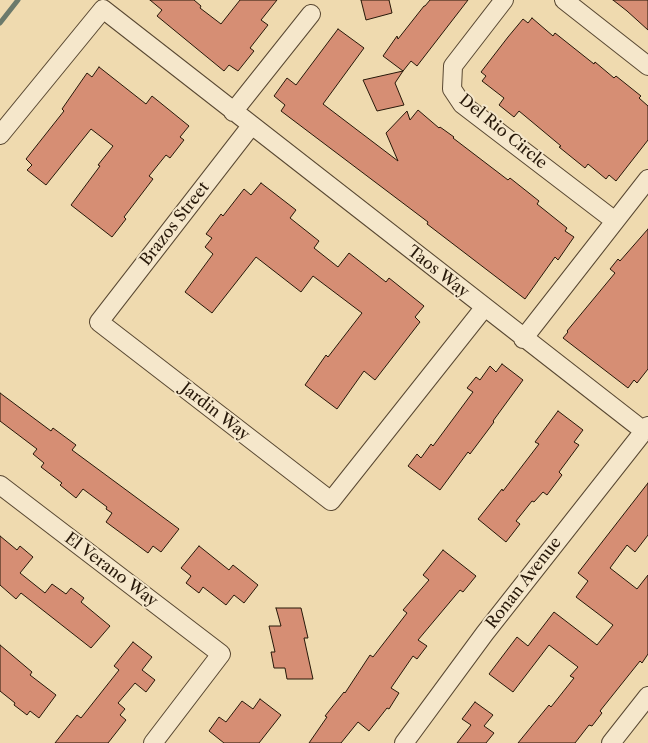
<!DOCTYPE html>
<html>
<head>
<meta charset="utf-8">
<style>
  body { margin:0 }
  canvas { display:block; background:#efdaaf }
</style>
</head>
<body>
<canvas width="648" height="743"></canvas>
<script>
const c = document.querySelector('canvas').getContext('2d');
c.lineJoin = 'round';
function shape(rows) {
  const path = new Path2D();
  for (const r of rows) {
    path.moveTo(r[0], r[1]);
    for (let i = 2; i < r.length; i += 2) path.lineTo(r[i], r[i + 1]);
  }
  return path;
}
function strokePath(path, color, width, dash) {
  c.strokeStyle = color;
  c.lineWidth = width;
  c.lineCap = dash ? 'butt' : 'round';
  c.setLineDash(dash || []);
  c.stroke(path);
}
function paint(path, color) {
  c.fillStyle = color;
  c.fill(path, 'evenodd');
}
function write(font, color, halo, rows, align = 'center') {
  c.font = font + ' "Libre Caslon Text",serif';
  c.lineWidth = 4;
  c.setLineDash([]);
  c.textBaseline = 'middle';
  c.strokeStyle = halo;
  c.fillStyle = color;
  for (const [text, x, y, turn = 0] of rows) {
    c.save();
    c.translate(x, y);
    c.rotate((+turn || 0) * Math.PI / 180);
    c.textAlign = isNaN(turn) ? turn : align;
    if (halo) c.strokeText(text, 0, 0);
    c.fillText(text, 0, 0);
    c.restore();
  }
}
strokePath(shape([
  [0,23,18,0]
]), '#6c7a6b', 5);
const building = shape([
  [150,0,194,0,201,6,200,8,221,24,240,0,277,0,261,20,268,25,250,48,254,51,238,71,229,65,224,71,157,16,162,10,150,0],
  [361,0,389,0,392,13,366,20,361,0],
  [430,0,468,0,417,66,411,61,403,71,383,56,397,36,398,39,424,6,425,6,430,0],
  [613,0,648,0,648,30,627,11,613,0],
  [532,18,553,36,555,33,594,64,595,62,614,78,616,76,641,96,639,98,648,106,648,140,616,181,609,175,606,179,588,164,585,168,559,147,561,146,519,111,514,117,499,105,504,98,482,81,486,76,481,72,508,37,523,19,528,23,532,18],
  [338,29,364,48,323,104,398,161,386,133,407,111,410,120,418,110,439,128,440,127,454,137,453,138,508,180,510,178,539,201,537,204,567,228,565,231,574,237,558,260,555,257,525,299,427,224,428,222,281,111,285,105,274,96,287,78,296,85,338,29],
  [99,67,146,104,152,96,189,126,180,137,184,140,170,158,166,155,149,176,153,179,124,217,126,219,112,237,71,205,100,166,98,165,113,146,91,129,46,185,27,170,32,165,26,159,64,111,62,109,87,73,92,77,99,67],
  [403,71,395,83,404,105,377,111,363,80,403,71],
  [261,183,296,210,290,218,319,241,314,248,338,267,349,253,386,282,389,278,424,306,415,317,420,322,375,380,364,371,337,409,305,385,326,355,328,357,362,313,313,276,301,292,256,257,212,313,185,292,213,254,205,247,212,238,206,234,221,214,223,216,244,189,251,195,261,183],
  [648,229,648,369,637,383,634,380,628,388,563,338,568,332,567,331,615,273,610,269,618,259,620,261,648,229],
  [502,364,523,380,493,421,494,422,470,454,468,452,440,490,408,466,417,454,421,458,431,444,433,446,473,392,467,388,476,377,480,380,490,366,496,372,502,364],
  [0,393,51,431,53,428,76,445,72,450,179,529,161,552,153,546,148,553,106,522,112,513,106,509,107,507,83,489,76,498,60,485,62,483,41,467,44,463,33,454,37,449,0,421,0,393],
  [558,411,583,430,574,442,579,445,559,472,562,475,547,495,543,492,534,502,532,501,516,521,520,524,506,542,478,519,502,489,503,491,539,444,535,442,558,411],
  [648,483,648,535,635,552,627,545,610,568,637,589,648,575,648,654,642,663,640,661,600,711,602,713,592,726,589,725,575,743,518,743,549,705,551,707,574,678,570,676,578,667,549,645,513,692,489,674,517,637,528,646,554,612,597,645,613,625,576,597,588,581,578,573,648,483],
  [0,536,17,550,20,546,33,557,20,573,45,593,52,584,66,594,71,588,84,598,81,602,110,626,91,648,21,593,16,599,0,585,0,536],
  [199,546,229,570,233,565,258,585,244,603,234,595,226,605,203,587,199,593,186,583,191,576,181,568,199,546],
  [443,550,476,576,463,592,460,590,418,640,427,646,417,659,413,656,391,688,399,693,389,709,387,708,369,731,358,722,341,743,309,743,327,717,325,716,344,692,345,693,370,655,373,657,407,613,403,610,429,580,423,575,443,550],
  [276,608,301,608,308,638,304,638,313,679,287,679,285,668,274,668,271,652,275,652,269,626,281,626,276,608],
  [133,642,152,657,142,670,155,680,146,692,135,683,118,703,125,709,120,715,126,720,108,743,55,743,77,715,81,718,119,670,114,666,133,642],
  [0,645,32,672,30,675,56,695,39,718,30,711,27,715,14,705,15,703,0,691,0,645],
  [260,699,281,715,259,743,224,743,209,731,219,717,226,722,242,701,253,709,260,699],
  [475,702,493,715,484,726,494,733,486,743,457,743,471,725,462,719,475,702]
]);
paint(building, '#d68e74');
strokePath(building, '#271809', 1);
const street = shape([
  [504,0,453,66,452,89,462,104,615,221],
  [564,0,648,66],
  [233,112,311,14],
  [251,126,99,322,331,501,484,308],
  [0,135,103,9,644,431],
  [523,339,648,179],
  [0,485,221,654,153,743],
  [404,743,485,633,648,426],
  [611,743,648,696]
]);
strokePath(street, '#594832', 20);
strokePath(street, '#f5e7cb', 18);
write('16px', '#271809', '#f5e7cb', [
  ["Del Rio Circle",503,132,39],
  ["Brazos Street",175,224,-52],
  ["Taos Way",438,272,38],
  ["Jardin Way",215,412,38],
  ["El Verano Way",111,570,37],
  ["Ronan Avenue",524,583,-52]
]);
</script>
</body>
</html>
